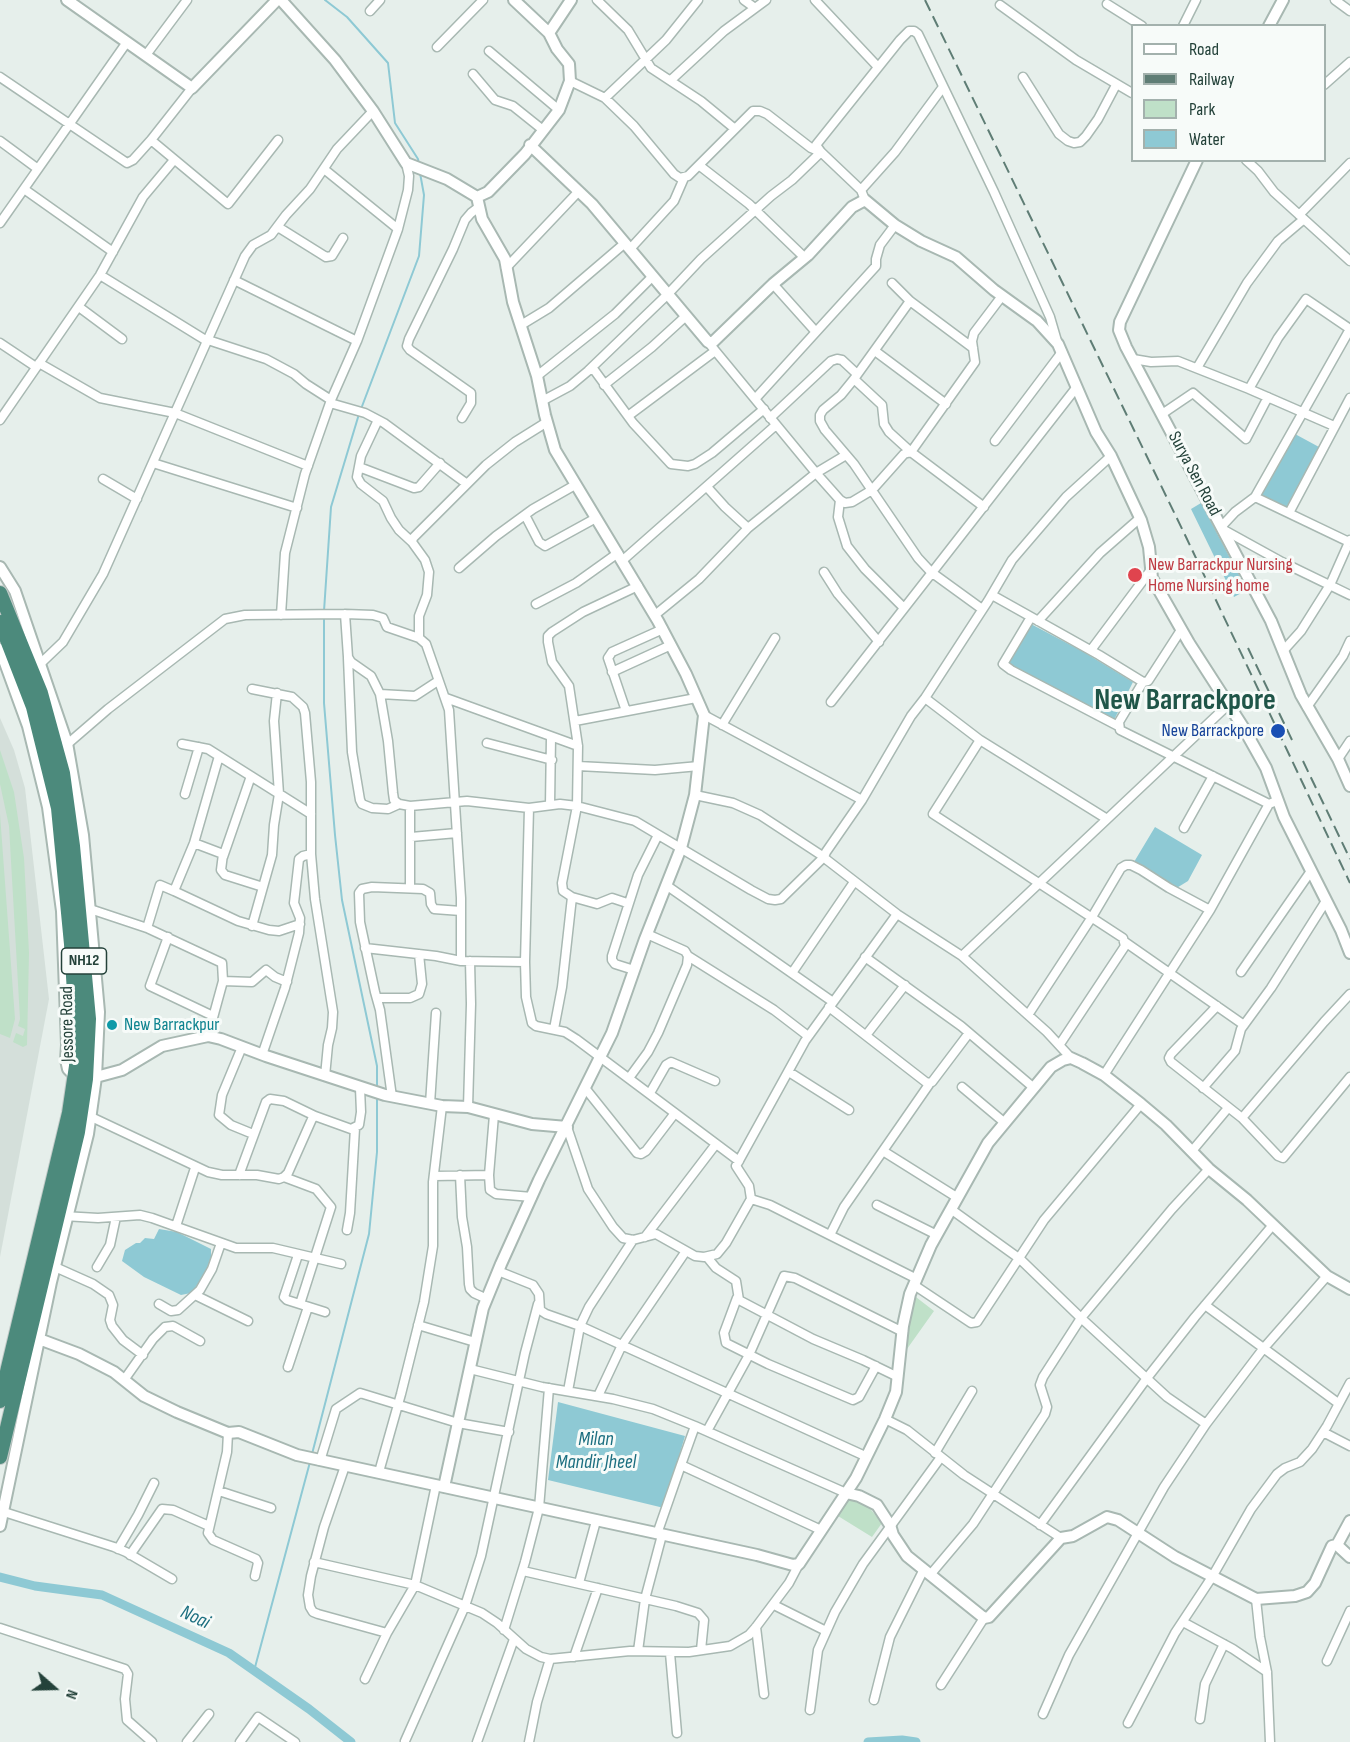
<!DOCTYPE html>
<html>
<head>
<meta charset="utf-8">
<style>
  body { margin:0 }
  #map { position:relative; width:1350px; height:1742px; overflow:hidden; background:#e6efeb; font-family:"Sofia Sans Condensed",sans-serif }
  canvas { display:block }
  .legend { position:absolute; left:1131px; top:24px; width:195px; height:138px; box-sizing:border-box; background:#f7fbf9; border:2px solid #a3b1ad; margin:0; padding:8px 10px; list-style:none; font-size:18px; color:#24423a }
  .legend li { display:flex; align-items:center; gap:12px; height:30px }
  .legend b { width:30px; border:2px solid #a3b1ad }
  .north { position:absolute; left:24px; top:1658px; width:60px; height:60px; -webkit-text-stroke:4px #f7fbf9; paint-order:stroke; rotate:110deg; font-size:16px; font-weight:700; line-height:24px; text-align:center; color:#24423a }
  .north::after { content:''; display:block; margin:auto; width:21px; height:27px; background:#24423a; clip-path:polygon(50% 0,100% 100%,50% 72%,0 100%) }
</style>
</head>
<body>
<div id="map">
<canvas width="1350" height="1742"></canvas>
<ul class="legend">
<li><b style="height:8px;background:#fff"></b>Road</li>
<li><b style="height:8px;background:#5f7d75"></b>Railway</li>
<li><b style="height:16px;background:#bfe0c8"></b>Park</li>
<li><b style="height:16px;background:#8ec9d4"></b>Water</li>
</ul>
<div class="north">N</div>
</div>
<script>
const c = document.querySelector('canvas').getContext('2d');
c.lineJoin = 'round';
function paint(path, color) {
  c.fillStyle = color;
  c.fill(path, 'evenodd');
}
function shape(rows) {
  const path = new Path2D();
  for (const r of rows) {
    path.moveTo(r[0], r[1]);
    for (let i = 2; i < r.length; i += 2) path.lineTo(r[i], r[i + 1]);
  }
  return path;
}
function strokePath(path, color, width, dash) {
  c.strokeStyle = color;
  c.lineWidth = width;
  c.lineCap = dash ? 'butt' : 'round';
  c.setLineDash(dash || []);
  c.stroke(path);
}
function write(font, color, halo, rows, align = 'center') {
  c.font = font + ' "Sofia Sans Condensed",sans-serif';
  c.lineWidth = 6;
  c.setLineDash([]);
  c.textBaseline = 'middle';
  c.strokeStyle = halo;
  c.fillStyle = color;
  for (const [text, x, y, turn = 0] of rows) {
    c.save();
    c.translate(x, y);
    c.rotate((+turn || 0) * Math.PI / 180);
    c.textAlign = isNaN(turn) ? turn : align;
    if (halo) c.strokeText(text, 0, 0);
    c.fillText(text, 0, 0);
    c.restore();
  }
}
paint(shape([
  [0,718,14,750,25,788,49,999,0,1257]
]), '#d4dfda');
paint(shape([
  [0,750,14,792,24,858,29,953,27,1045,23,1047,13,1042,16,1033,23,1036,25,1029,18,1026,20,1019,9,826,0,784],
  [0,814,15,1019,10,1038,0,1034],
  [912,1294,934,1311,907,1349,903,1347],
  [850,1498,867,1505,882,1523,872,1537,838,1516]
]), '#bfe0c8');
paint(shape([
  [1295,434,1319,447,1286,508,1260,495],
  [1201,503,1247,590,1234,597,1191,509],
  [1029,623,1082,651,1133,682,1114,720,1007,663],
  [1155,827,1202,855,1188,881,1175,889,1134,862],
  [159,1229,177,1232,211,1249,211,1259,202,1279,191,1293,181,1295,144,1277,122,1261,125,1250,136,1243,140,1243,145,1238,154,1239],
  [558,1402,685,1436,664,1508,548,1480]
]), '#8ec9d4');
strokePath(shape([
  [325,0,347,17,388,63,395,123,418,159,419,165],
  [361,409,419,256,424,195,420,173],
  [324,611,331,507,359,414],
  [324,617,324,703,335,835,342,900,377,1066,377,1089],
  [312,1454,369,1234,377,1152,377,1095],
  [254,1671,310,1462]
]), '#8ec9d4', 2);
strokePath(shape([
  [0,1577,35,1586,102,1595,229,1653,309,1709,351,1742],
  [868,1742,902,1740,916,1742]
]), '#8ec9d4', 9);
const minor = shape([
  [597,0,628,30,651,68,701,101,735,129],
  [744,0,755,8],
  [815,0,878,67],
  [1335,0,1350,11],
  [1107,4,1142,26],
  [1000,5,1076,60,1132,93],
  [370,11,380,0],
  [1183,26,1196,0],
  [437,47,483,0],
  [489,51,559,110],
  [146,55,187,0],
  [473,74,495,100,513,106,543,130],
  [0,77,127,163,133,160,151,140,192,88],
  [1023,77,1059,134,1068,141,1074,143,1080,142,1086,136,1098,119,1116,85],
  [671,80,724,31,766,0],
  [1324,85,1350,62],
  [605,98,666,40,698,0],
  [151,140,228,204,278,140],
  [0,141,38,169],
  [1246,160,1258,171,1274,192,1350,261],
  [700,166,749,204,804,257],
  [324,169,398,229],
  [24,189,113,252],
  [861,190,895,152,943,87],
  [865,200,861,190,821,152,816,145,900,40,909,31,914,31,918,34,994,192,1050,317,1057,341],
  [1299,215,1350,163],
  [0,223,127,42],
  [278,227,326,257,332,256,343,238],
  [630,249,674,201,684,178],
  [506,268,579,191],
  [100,275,207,341],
  [234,280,357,341],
  [892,283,910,301,973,348],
  [773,284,816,332],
  [910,301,854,379,841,395,823,410,820,415,820,421,825,430,854,464,918,558,931,572,982,609],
  [79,307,122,339],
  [521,325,549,308,625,243],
  [208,340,266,359,294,374,306,384,331,400],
  [708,342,816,473,846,455],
  [0,343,36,367],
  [875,351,946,404],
  [1133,359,1151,362,1178,361,1249,389,1334,426],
  [39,363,100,398,175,413,308,466],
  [592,367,633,423,671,464,688,466,695,464,712,453,764,409],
  [1197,368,1247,283,1278,241,1304,219],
  [537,376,615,314,653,276],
  [854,379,882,405,884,424,889,432,911,452,975,362,972,341,974,333,1002,296],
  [604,385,652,347,686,316],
  [1249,389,1278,338,1306,299,1350,329,1255,497],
  [755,399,876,266,876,259,880,245,895,225],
  [542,401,570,386,588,371,668,294,701,259,771,196,792,180,821,152,811,148,767,114,760,111,753,111,688,176,680,178,674,174,634,126,605,98,570,81],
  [330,403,365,413,384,423,467,484],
  [1162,414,1193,393,1246,439,1268,397],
  [628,416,715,351],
  [462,418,471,403,471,393,410,350,407,346,409,339,453,249,465,220,471,213,479,207],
  [770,418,831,361,837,359,842,360,857,374],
  [0,420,100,275,143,197,174,160],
  [378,420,361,456,357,477,361,484,383,501,391,518,399,530,412,542],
  [995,441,1062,352],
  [153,463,297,508],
  [359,467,414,488,419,487,440,463],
  [103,479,137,499],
  [707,487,725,507,748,528],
  [840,500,838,517,847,546,865,569,904,608],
  [1289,513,1350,398],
  [525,515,539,542,545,546,596,518],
  [1222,526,1235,512,1255,497,1349,542],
  [1224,530,1282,562,1350,595],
  [623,560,776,425],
  [459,568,496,536,533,509,575,485],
  [824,572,838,594,879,642],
  [992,595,1099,655,1143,682,1148,681,1150,678,1181,630],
  [536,604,576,583,618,553],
  [345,614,348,657,351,662,371,676,380,694,388,741,393,793,394,800,399,804,410,806,467,801,529,808,560,804,577,806,635,821,751,890,768,899,775,900,781,899,824,857,760,815,733,803,695,795],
  [281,615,285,553,305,474,331,400,357,341,398,229,408,190,409,176,406,163],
  [655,615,699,579,748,528,816,473,840,500,845,503,852,502,872,490,904,454,911,452,984,507],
  [1031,617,1003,664,1011,670,1118,726],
  [1038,621,1100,553,1140,518],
  [419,638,419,616,427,595,429,572,425,560,412,542,413,538,486,465,515,442,547,422],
  [1091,650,1150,571],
  [1283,651,1301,631,1330,585,1350,540],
  [348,658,352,752,360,800,362,804,372,808,388,809,399,804],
  [35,666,40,664,63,642,103,574,245,256,253,245,271,235,286,215,310,189,337,149,373,111],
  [612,672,671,645],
  [1143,682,1119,722,1120,730,1269,804,1274,802],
  [252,689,292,697,303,707,305,713,311,782,311,854,315,899,333,1012,332,1028,328,1045,325,1076],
  [380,694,415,696,438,681],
  [446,698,578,746],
  [925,698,980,740],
  [831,702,1076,388],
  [1307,707,1343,656,1350,641],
  [626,711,608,658,612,652,663,629],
  [704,715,862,800],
  [575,721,696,698],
  [722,725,775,638],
  [487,743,552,760],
  [182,744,208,749,311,814],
  [64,747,108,709,225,619,245,615,345,614,373,615,383,618,387,627,419,638,426,644,449,710,461,898,461,961],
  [1338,759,1350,741],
  [578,766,655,770,699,766],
  [185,794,199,747],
  [550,805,551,737],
  [410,806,410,888],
  [529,808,525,962,526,997,532,1023,536,1026,565,1032,576,1039,739,1161],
  [1184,828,1213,776],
  [411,837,457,833],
  [194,843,223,854,221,870,225,875,263,887],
  [223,857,251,776],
  [666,885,833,1002],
  [174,891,238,921,269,930,279,931,300,924],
  [627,903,612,898,597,904,572,897,563,891,562,883,577,806,578,746,569,686,552,662,548,642,548,636,552,632,583,612,638,586],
  [90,909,147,928],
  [897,914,962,956,1229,704],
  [252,926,272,855,274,825,279,794,274,721,277,693],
  [168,937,150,986,213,1016],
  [1125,942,1244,1025],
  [365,948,436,956,461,961,525,962],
  [688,956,774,1010,808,1036],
  [962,956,1047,1032,1071,1058],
  [865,957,961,1026,1034,1088],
  [634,970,615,964,612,960,612,956,638,875,658,835],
  [1241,972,1311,871],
  [792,973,854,882],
  [223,981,252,982,266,970,275,977,287,982],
  [377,998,410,998,419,994,422,984,419,954],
  [1217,1006,1171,1054,1169,1058,1171,1062,1242,1118,1324,1022,1350,994],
  [829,1007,927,1083,932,1082,969,1033],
  [1028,1015,1092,917,1121,868,1126,865,1131,865,1141,870,1169,888,1210,910],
  [554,1029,562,987,572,897],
  [867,1034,905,985],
  [208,1036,223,981,222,963,147,928,160,885,174,891,194,843,219,756],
  [1060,1044,1125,946,1123,938,933,814,980,740,1107,819],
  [242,1047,222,1095,219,1115,231,1125,253,1134],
  [262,1055,285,988,299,933,300,918,294,903,299,859,303,856,311,854],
  [789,1072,849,1110],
  [1104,1075,1210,910,1269,804],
  [629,1078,648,1052,658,1033,687,965,688,956,685,951,647,934],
  [962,1087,1005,1123],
  [585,1088,637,1153,641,1154,646,1151,675,1113],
  [1203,1088,1235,1051,1241,1029,1271,988,1326,901],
  [650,1093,666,1065,671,1062,715,1081],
  [392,1097,380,1010,375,992,360,922,359,893,362,889,372,887,423,889,430,893,431,904,434,909,461,911],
  [430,1104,436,1013],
  [468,1107,471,1004,470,961],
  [87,1115,208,1172,222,1175,257,1175,279,1179,284,1177,288,1173,312,1119,315,1116,351,1129,359,1125,361,1112,360,1088],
  [494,1115,489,1175,490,1190,496,1194,532,1197],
  [1242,1118,1278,1156,1283,1158,1350,1077],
  [567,1127,588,1189,613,1227,623,1238,633,1240,656,1234,695,1256,704,1257,717,1254,726,1243,751,1199,749,1186,736,1166,805,1041,897,914,827,860,824,857,826,852,862,800,911,716,925,698,988,601,1012,560,1066,497,1111,456],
  [883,1151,958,1198],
  [1192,1151,1228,1108],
  [239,1175,266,1102,270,1099,284,1101,315,1116],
  [460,1175,462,1217,467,1247,469,1284,470,1289,474,1293,487,1299],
  [434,1176,489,1175],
  [284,1177,316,1189,331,1207,300,1304],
  [751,1199,770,1205,917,1279],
  [877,1205,937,1235],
  [952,1210,1020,1259,1081,1318,1167,1397,1206,1424],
  [63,1216,98,1218,140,1215,152,1218,236,1248,273,1248,341,1264],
  [176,1226,195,1168],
  [347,1230,350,1213,355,1128],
  [830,1235,844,1207,930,1083],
  [645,1237,716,1144],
  [298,1255,284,1297,287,1300,325,1312],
  [707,1257,716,1268,736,1281,739,1300,813,1339,863,1360,898,1377],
  [55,1267,93,1284,109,1295,113,1305,110,1320,112,1326,123,1340,143,1355],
  [97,1267,110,1245,116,1217],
  [498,1271,533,1285,539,1294,540,1310,546,1314,580,1326,865,1456],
  [914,1285,971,1323,977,1322,1044,1220,1141,1104],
  [195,1295,248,1321],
  [737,1298,724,1333,726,1343,768,1364,853,1400,859,1397,876,1366],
  [159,1304,171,1311,178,1310,200,1290,212,1269,221,1243],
  [1205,1305,1338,1403],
  [418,1325,475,1342],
  [288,1367,308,1307],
  [470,1369,542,1387,613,1399,653,1409,695,1426,681,1465,821,1530],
  [124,1380,153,1339,165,1327,173,1326,200,1341],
  [568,1391,580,1326,589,1307,633,1240],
  [598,1396,622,1345,686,1251],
  [885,1419,907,1430,964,1475,1061,1538],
  [695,1426,846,1493],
  [707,1431,749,1355,784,1276,795,1278,903,1332],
  [1323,1432,1350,1446],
  [228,1433,227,1452,208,1533,213,1540,256,1559,258,1563,255,1576],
  [935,1453,972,1391],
  [320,1461,336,1409,360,1393,458,1423,509,1432],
  [345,1466,324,1527,311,1576,308,1595,310,1607,313,1612,318,1614,387,1633],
  [379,1472,401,1394,424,1302,433,1246,433,1182,442,1106],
  [436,1485,415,1585,482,1613,497,1623,526,1649,541,1657,550,1659,630,1651,689,1652,730,1646,749,1635,756,1627,789,1583,799,1564],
  [219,1491,271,1508],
  [4,1512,114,1547,126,1552,172,1579],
  [1040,1525,1147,1378,1195,1317,1272,1226],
  [657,1534,681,1465],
  [118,1549,138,1515,154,1483],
  [130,1555,162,1509,173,1510,209,1526],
  [314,1562,415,1585,387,1633,365,1679],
  [523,1571,676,1606,698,1613,704,1620,701,1650],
  [930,1575,973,1524,1045,1414,1047,1407,1040,1385,1043,1377,1081,1318,1172,1209,1209,1169],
  [579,1583,596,1521],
  [1256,1599,1260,1637,1267,1672,1270,1742],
  [774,1605,826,1631],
  [1183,1622,1233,1649,1267,1672],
  [756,1627,764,1694],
  [0,1628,125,1669,128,1674,125,1699,127,1720,152,1742],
  [504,1630,525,1562,539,1508,549,1388],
  [638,1651,645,1599,662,1535],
  [670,1653,677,1733],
  [574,1657,598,1588],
  [1327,1661,1350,1611],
  [941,1685,984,1618],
  [874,1700,890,1637,924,1569],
  [810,1710,818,1650,835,1612,863,1564,941,1457],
  [1043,1714,1069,1655,1164,1487,1206,1424,1263,1349,1327,1276],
  [1200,1719,1205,1684,1224,1644],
  [1128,1723,1175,1633,1212,1577,1251,1509,1277,1474,1285,1468,1300,1462,1312,1449,1327,1426,1350,1383],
  [405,1741,465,1606,481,1556,525,1353,538,1304],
  [187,1742,209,1714],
  [240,1742,258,1717,295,1742],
  [477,1742,514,1639],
  [529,1742,537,1702,550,1659]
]);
const tertiary = shape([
  [67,0,192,88,277,0],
  [281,0,335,60,373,111,406,163,447,179,477,197,488,192,525,154,559,110,570,81,569,64,557,49,549,33,571,0],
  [514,0,549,33],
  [1269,26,1283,0],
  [530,145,592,204,708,342,713,342,773,284,808,255,852,207,865,200,895,225,921,241,956,257,994,290,1037,321,1058,344,1096,432,1111,456,1141,520,1149,547,1152,578,1189,643,1243,727,1266,768,1284,817,1341,930,1350,953],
  [1197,160,1120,322,1119,330,1126,347,1271,621,1301,695,1338,759,1350,786],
  [0,567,15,591,67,743,83,835,99,1012,96,1077,88,1134,51,1282,0,1526],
  [0,649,28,726,48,807,62,911,67,1045,66,1060,68,1069,75,1076],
  [96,1077,122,1070,162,1046,208,1036,221,1039,266,1056,385,1095,442,1106,468,1107,532,1124,567,1127],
  [23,1333,79,1354,114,1372,144,1396,177,1412,228,1433,239,1432,297,1455,757,1555,793,1565,799,1564,856,1478,885,1419,896,1392,903,1326,910,1294,931,1245,988,1143,1051,1067,1063,1060,1071,1058,1082,1063,1104,1075,1141,1104,1166,1125,1209,1169,1247,1200,1327,1276,1350,1289],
  [444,1487,483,1308,501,1264,539,1180,612,1033,645,939,681,848,695,795,704,715,686,674,658,621,555,450,545,415,537,376,513,302,505,259,482,219,477,197],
  [846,1493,859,1496,877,1505,890,1525,893,1535,907,1556,984,1618,989,1617,1061,1538,1073,1536,1107,1517,1118,1520,1175,1557,1256,1599,1295,1596,1307,1592,1315,1583,1332,1546,1337,1545,1350,1557],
  [1337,1545,1350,1521]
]);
const trunk = shape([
  [0,593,41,693,63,773,73,846,89,1019,86,1079,78,1132,0,1457],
  [0,622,33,707,58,808,71,944,77,1041,76,1066,69,1113,0,1401]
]);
strokePath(minor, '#a8b8b2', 11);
strokePath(tertiary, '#a8b8b2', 14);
strokePath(trunk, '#c2cac8', 16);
strokePath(minor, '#fff', 8);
strokePath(tertiary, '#fff', 10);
strokePath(trunk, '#4c8a7c', 14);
strokePath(shape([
  [925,0,1186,537,1350,883],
  [1248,648,1292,740],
  [1303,761,1350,859]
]), '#5f7d75', 2, [12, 6]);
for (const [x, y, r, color] of [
  [1135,575,8,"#e0444e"],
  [1278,731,8,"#1a4fb4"],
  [112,1025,6,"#0f9aa8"]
]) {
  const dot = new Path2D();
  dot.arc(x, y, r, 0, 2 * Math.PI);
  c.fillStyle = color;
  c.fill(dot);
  strokePath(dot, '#f7fbf9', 2);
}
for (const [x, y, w] of [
  [84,961,45]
]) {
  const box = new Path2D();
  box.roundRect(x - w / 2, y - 13, w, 26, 4.5);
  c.fillStyle = '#f7fbf9';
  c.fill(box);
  strokePath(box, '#24423a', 1.5);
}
write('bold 16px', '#24423a', null, [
  ["NH12",84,961]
]);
write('18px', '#24423a', '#f7fbf9', [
  ["Surya Sen Road",1194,474,62],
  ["Jessore Road",68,1024,-91]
]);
write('18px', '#be3a42', '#f7fbf9', [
  ["New Barrackpur Nursing",1148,565],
  ["Home Nursing home",1148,586]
], 'left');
write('18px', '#164399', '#f7fbf9', [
  ["New Barrackpore",1264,731]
], 'right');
write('18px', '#0d838f', '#f7fbf9', [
  ["New Barrackpur",124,1025]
], 'left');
write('italic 20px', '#1c6f80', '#f7fbf9', [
  ["Milan",596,1440],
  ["Mandir Jheel",596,1463],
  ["Noai",195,1618,25]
]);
write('bold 30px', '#1f5548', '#f7fbf9', [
  ["New Barrackpore",1185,701]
]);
</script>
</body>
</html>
